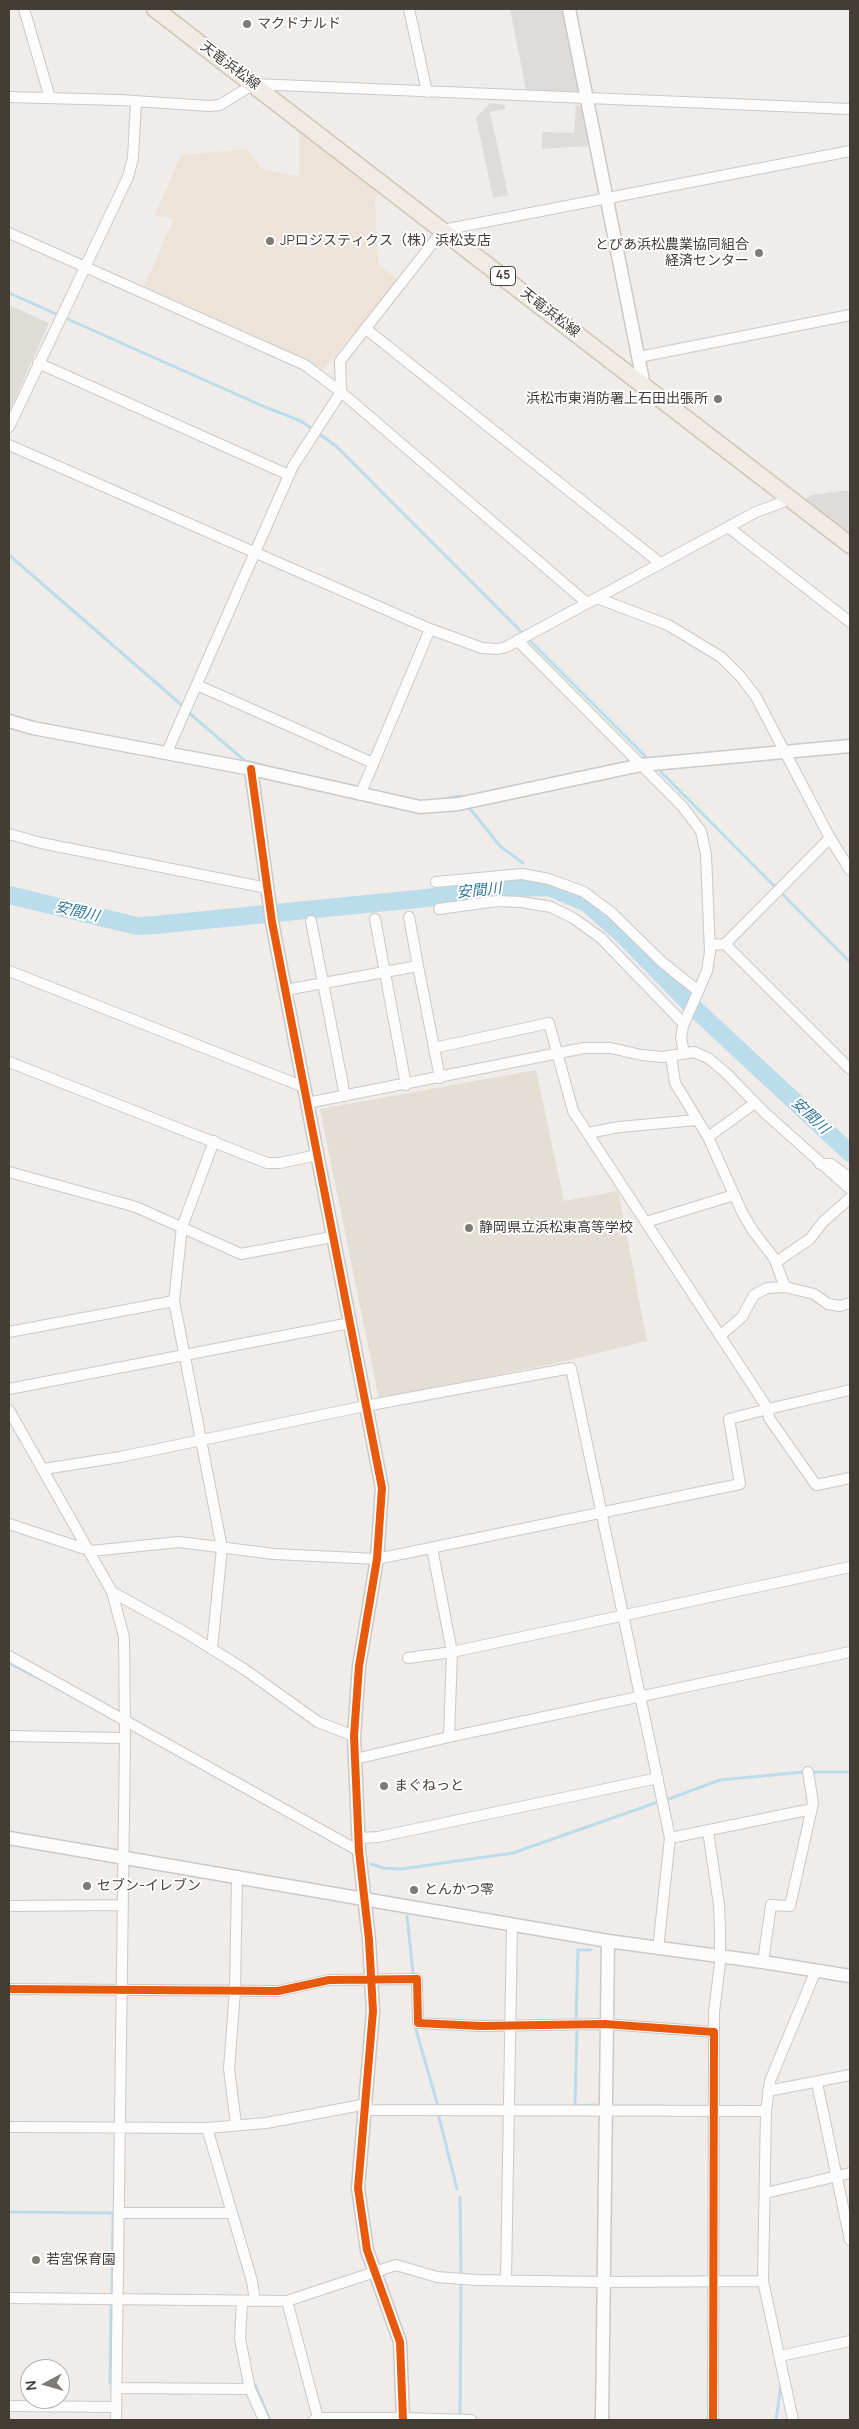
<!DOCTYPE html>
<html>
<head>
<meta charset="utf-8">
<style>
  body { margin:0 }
  #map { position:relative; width:859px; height:2429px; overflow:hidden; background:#efece9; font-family:Manrope,sans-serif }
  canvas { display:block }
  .frame { position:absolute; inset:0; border:10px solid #443d36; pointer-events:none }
  .north { position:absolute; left:20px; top:2359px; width:50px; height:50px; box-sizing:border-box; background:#fff; border:1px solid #b4b1af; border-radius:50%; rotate:264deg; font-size:14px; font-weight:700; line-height:20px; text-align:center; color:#443d36 }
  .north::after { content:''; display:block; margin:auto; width:18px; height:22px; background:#807a75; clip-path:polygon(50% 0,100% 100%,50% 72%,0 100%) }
</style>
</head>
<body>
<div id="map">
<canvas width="859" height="2429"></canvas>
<div class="frame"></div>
<div class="north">N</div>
</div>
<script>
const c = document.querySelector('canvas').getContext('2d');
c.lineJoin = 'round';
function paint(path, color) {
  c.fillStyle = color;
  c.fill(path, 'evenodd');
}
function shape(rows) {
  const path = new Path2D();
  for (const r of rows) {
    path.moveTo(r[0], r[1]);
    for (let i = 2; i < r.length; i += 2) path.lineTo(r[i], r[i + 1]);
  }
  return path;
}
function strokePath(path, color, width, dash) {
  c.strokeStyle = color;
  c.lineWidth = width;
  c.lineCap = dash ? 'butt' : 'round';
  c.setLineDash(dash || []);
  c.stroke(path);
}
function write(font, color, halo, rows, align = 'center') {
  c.font = font + ' Manrope,"Noto Sans JP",sans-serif';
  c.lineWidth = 4;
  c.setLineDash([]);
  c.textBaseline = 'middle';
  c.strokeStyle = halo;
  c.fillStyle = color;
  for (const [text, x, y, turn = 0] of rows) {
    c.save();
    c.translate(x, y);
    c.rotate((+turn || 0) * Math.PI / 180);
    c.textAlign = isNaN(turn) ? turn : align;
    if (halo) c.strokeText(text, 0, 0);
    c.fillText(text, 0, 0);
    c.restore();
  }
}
paint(shape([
  [299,127,378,189,375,200,378,264,398,280,323,370,306,359,144,286,174,219,155,215,181,155,247,149,262,169,299,176]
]), '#eee3d9');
paint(shape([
  [9,305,49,323,9,412]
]), '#dfdbd7');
paint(shape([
  [536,1070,564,1201,618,1191,647,1341,561,1362,379,1399,320,1109]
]), '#e5ded5');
paint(shape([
  [510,9,565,9,579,92,526,90],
  [490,103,505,105,505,109,490,112,508,195,493,198,476,118],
  [576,105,581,106,589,146,542,149,542,132,574,133],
  [850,490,850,535,804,500,811,495]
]), '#dedbd9');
strokePath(shape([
  [9,293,265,407,301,421,336,446,650,761],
  [9,555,184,707],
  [188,712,245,761,265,766],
  [656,767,850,962],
  [444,799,460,796,463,800],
  [467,805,500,846,523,863],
  [9,1663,44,1681],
  [811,1772,850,1772],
  [666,1800,720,1780,804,1772],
  [371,1864,383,1868,401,1869,513,1853,655,1803],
  [407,1916,413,1973],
  [576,2020,578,1950,591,1950],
  [414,2023,438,2106],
  [577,2028,575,2106,595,2105],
  [616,2106,665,2106],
  [438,2113,457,2189],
  [460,2197,461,2276],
  [9,2212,113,2213,112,2294],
  [110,2383,111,2303],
  [255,2385,270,2420],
  [460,2415,461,2282],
  [776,2420,781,2384]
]), '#bbddeb', 3);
strokePath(shape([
  [9,895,137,926,155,925,447,896,505,888,549,887,587,903,623,935,693,1007,850,1153]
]), '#bbddeb', 18);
const minor = shape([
  [24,9,50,98],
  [409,9,427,92],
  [9,97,119,100,209,106,220,105,254,84,850,109],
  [9,233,305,365,341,392,587,603],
  [366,329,660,563],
  [639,357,850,315],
  [38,363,289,475],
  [9,427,128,177,133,158,136,101],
  [9,445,430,629,482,648,498,649,506,647,756,512,791,499],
  [728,527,850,622],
  [597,598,668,625,721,657,741,677,756,697,830,838,850,870],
  [517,640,682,806,701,831,706,855,710,952,707,971,683,1026,681,1038,684,1053],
  [197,685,373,763],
  [167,752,293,466,341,392,340,361,443,230,850,151],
  [360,795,430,629],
  [9,834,41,843,267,888],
  [436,882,522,874,549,879,584,892,612,913,662,962,697,990],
  [439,909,497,901,521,902,551,907,573,918,601,938,684,1024],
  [409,917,418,966],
  [375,919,406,1085],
  [311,921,345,1096],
  [725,944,830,838],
  [710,945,725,944,850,1069],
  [9,971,304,1087],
  [285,990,418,966,440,1078],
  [434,1048,549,1023,573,1111,768,1409,850,1390],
  [671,1056,675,1083,708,1137,742,1212,753,1231,774,1258,785,1287],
  [9,1062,267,1163,280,1163,317,1155],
  [307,1103,584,1048,611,1048,641,1055,663,1057,694,1052,708,1058,726,1073,764,1112,850,1189],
  [588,1133,619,1127,697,1120],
  [708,1137,755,1103],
  [820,1164,831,1164,850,1178],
  [9,1172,136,1207,241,1254,332,1237],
  [646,1222,734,1195],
  [776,1262,810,1239,823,1222,850,1198],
  [9,1332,174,1301],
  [721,1335,742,1317,754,1295,767,1288,785,1287,814,1294,828,1304,840,1306,850,1303],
  [9,1389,350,1323],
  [9,1410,112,1592,124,1637,125,1738,116,2420],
  [44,1469,120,1457,365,1406,571,1368,670,1838,658,1949],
  [9,1524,91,1551,179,1542,274,1554,377,1559,740,1484,729,1419,768,1409,769,1418,816,1485,850,1478],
  [432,1548,452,1652,449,1737],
  [112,1592,183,1631,244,1669,318,1722,354,1736],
  [212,1648,222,1548,174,1301,182,1227,214,1141],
  [9,1656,359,1851],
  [408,1658,452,1652,850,1567],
  [9,1736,125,1738],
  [355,1759,449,1737,850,1652],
  [708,1831,719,1905,720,1930,720,1963,714,2012,714,2032],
  [359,1838,378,1837,658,1778],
  [670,1838,812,1809],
  [9,1906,122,1905],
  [763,1962,771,1905,790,1906,813,1803,808,1772],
  [9,1989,278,1991,329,1980,417,1979,418,2023,481,2026,605,2024,714,2032,713,2420],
  [817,2083,850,2240],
  [768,2091,850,2075],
  [366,2110,766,2111,770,2081,816,1970],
  [766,2111,763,2281,793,2420],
  [236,2124,229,2069,235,1991,237,1876],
  [9,2127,207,2128,266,2123,367,2104],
  [207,2128,252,2281,255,2301],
  [766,2193,850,2173],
  [120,2213,232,2213],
  [506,2280,512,1925],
  [9,2298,287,2301,396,2265,437,2277,476,2280,604,2282,763,2281],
  [242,2301,240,2339,250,2389,264,2420],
  [287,2301,318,2418],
  [780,2356,850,2341],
  [117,2388,250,2389],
  [9,2406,116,2407],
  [314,2420,318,2418,403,2418,471,2420]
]);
const tertiary = shape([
  [569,9,644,386],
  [9,721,33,728,251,769,420,807,458,804,641,765,850,746],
  [251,769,272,922,382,1488,377,1559,359,1666,354,1736,359,1851,369,1940,373,2011,358,2188,367,2250,400,2342,403,2420],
  [9,1838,608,1941,763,1962,850,1976],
  [602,2420,608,1941]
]);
const primary = shape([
  [155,9,850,545]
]);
strokePath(minor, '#ccc8c5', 12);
strokePath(tertiary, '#ccc8c5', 15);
strokePath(primary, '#d0c6b8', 19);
strokePath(minor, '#fdfcfc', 10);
strokePath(tertiary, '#fdfcfc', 12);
strokePath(primary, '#f0ebe4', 16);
strokePath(shape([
  [251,769,272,922,382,1488,377,1559,359,1666,354,1736,359,1851,369,1940,373,2011,358,2188,367,2250,400,2342,403,2420],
  [9,1989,278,1991,329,1980,417,1979,418,2023,481,2026,605,2024,714,2032,713,2420]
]), '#e8590c', 8);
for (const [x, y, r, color] of [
  [247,24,5,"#807a75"],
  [270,241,5,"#807a75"],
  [759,253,5,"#807a75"],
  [718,399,5,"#807a75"],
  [469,1228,5,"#807a75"],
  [384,1786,5,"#807a75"],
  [87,1886,5,"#807a75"],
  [414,1890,5,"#807a75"],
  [36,2260,5,"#807a75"]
]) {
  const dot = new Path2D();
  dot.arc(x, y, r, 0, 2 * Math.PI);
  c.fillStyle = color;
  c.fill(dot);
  strokePath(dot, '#fff', 2);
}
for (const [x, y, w] of [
  [503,276,25]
]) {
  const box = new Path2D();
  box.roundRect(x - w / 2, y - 9.5, w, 19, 4);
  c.fillStyle = '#fff';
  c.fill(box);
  strokePath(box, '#443d36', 1);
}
write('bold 12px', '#443d36', null, [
  ["45",503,276]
]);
write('14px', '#443d36', '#fff', [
  ["マクドナルド",257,24],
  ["JPロジスティクス（株）浜松支店",280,241],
  ["とぴあ浜松農業協同組合",749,245,"right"],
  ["経済センター",749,261,"right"],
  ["浜松市東消防署上石田出張所",708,399,"right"],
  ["静岡県立浜松東高等学校",479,1228],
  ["まぐねっと",394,1786],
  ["セブン-イレブン",97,1886],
  ["とんかつ零",424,1890],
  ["若宮保育園",46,2260]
], 'left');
write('14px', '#443d36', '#fff', [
  ["天竜浜松線",230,66,37],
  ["天竜浜松線",550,313,38]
]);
write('italic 15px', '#31799b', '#fff', [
  ["安間川",479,891,-6],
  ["安間川",77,912,13],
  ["安間川",810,1116,43]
]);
</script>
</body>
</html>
